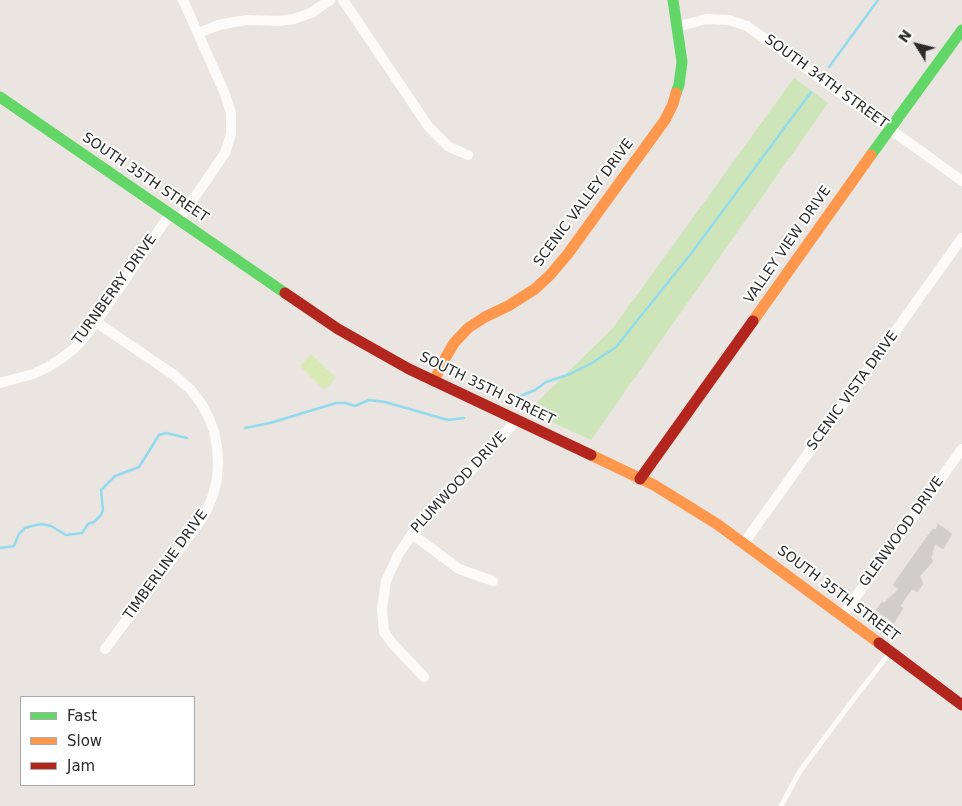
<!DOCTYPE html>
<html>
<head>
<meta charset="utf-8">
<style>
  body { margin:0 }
  #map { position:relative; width:962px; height:806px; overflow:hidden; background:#eae5e0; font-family:"DejaVu Sans",sans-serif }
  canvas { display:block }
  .legend { position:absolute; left:20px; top:696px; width:175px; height:90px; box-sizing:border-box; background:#fff; border:1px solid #aaa; margin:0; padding:6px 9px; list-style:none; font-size:15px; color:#2b2b2b }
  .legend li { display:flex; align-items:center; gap:10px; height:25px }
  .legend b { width:25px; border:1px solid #aaa }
  .north { position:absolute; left:892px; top:20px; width:50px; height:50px; -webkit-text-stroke:4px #fff; paint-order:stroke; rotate:306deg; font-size:14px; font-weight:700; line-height:20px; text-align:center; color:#2b2b2b }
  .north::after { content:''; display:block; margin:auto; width:18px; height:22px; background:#2b2b2b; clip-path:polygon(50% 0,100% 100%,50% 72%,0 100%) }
</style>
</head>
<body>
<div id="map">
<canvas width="962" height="806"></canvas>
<ul class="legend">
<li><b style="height:6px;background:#63d668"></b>Fast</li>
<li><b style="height:6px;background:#ff974d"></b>Slow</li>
<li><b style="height:6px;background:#b3261e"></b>Jam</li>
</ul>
<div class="north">N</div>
</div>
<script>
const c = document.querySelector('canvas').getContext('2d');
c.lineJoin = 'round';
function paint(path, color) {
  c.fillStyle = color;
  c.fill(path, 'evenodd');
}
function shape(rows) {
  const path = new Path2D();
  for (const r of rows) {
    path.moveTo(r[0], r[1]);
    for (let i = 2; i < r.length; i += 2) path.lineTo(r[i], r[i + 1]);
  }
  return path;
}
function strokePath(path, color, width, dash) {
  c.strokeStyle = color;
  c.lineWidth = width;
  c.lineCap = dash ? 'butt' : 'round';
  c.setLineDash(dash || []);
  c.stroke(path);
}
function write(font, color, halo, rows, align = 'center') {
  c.font = font + ' "DejaVu Sans",sans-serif';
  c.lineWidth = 4;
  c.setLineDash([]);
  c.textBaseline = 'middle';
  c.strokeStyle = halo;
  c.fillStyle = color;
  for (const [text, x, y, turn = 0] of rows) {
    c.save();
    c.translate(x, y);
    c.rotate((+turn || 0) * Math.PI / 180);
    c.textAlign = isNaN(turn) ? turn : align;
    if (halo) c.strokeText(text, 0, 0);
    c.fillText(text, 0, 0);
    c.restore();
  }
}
paint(shape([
  [794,78,828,103,591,440,528,411,613,328]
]), '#cde5b8');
paint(shape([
  [311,354,336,378,324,390,300,366]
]), '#d9e9b6');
strokePath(shape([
  [829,67,878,0],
  [511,400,535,390,546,382,570,374,592,363,616,347,693,251,811,92],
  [245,428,270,423,336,403,345,403,355,406,369,400,385,402,448,420,464,418],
  [0,548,14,546,19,534,25,528,32,526,41,524,51,526,66,535,82,533,88,524,94,522,101,515,103,510,101,490,115,476,139,467,159,435,166,433,187,438]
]), '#92daed', 2.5);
const building = shape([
  [938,524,952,534,943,549,935,544,931,558,933,561,920,576,923,584,917,592,912,589,900,606,903,608,894,623,876,610,882,602,884,603,899,589,893,585,926,538,933,529,936,530,938,524]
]);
paint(building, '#d0cdca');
strokePath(building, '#d5d1cc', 1);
strokePath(shape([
  [781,806,800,771,856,696,889,654]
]), '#fcfbfa', 5);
strokePath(shape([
  [343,0,428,126,449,147,468,155],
  [677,27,706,19,729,20,747,26,962,181],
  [198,33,219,25,234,22,248,20,278,21,294,19,311,13,330,0],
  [179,220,225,153,231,134,231,113,225,94,183,0],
  [96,322,174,375,191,390,201,403,208,416,214,431,217,447,218,462,217,479,213,495,207,510,199,523,105,649],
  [0,383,33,374,48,367,62,358,75,348,92,328,170,214],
  [412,534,459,569,493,581],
  [744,543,962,238],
  [842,616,962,449],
  [424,677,392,643,384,632,382,609,386,581,398,555,412,534,423,520,461,482,517,420]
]), '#fcfbfa', 10);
strokePath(shape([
  [673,0,682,62,679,85,676,93],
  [0,97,285,293],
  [871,155,962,30]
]), '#63d668', 11);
strokePath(shape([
  [753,321,871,155],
  [434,381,443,362,454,343,468,328,485,317,508,306,535,289,550,275,567,255,665,120,673,104,676,93],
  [591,455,654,485,717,524,879,643]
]), '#ff974d', 11);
strokePath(shape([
  [285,293,338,329,409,369,591,455],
  [640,479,753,321],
  [879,643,962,705]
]), '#b3261e', 11);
write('14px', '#2b2b2b', '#fff', [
  ["SOUTH 34TH STREET",826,82,36],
  ["SOUTH 35TH STREET",145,178,34],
  ["SCENIC VALLEY DRIVE",584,203,-53],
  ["VALLEY VIEW DRIVE",788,245,-55],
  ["TURNBERRY DRIVE",115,290,-54],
  ["SOUTH 35TH STREET",487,389,26],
  ["SCENIC VISTA DRIVE",853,391,-54],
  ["PLUMWOOD DRIVE",459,483,-47],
  ["GLENWOOD DRIVE",902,532,-54],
  ["TIMBERLINE DRIVE",166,565,-54],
  ["SOUTH 35TH STREET",838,594,37]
]);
</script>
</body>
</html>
